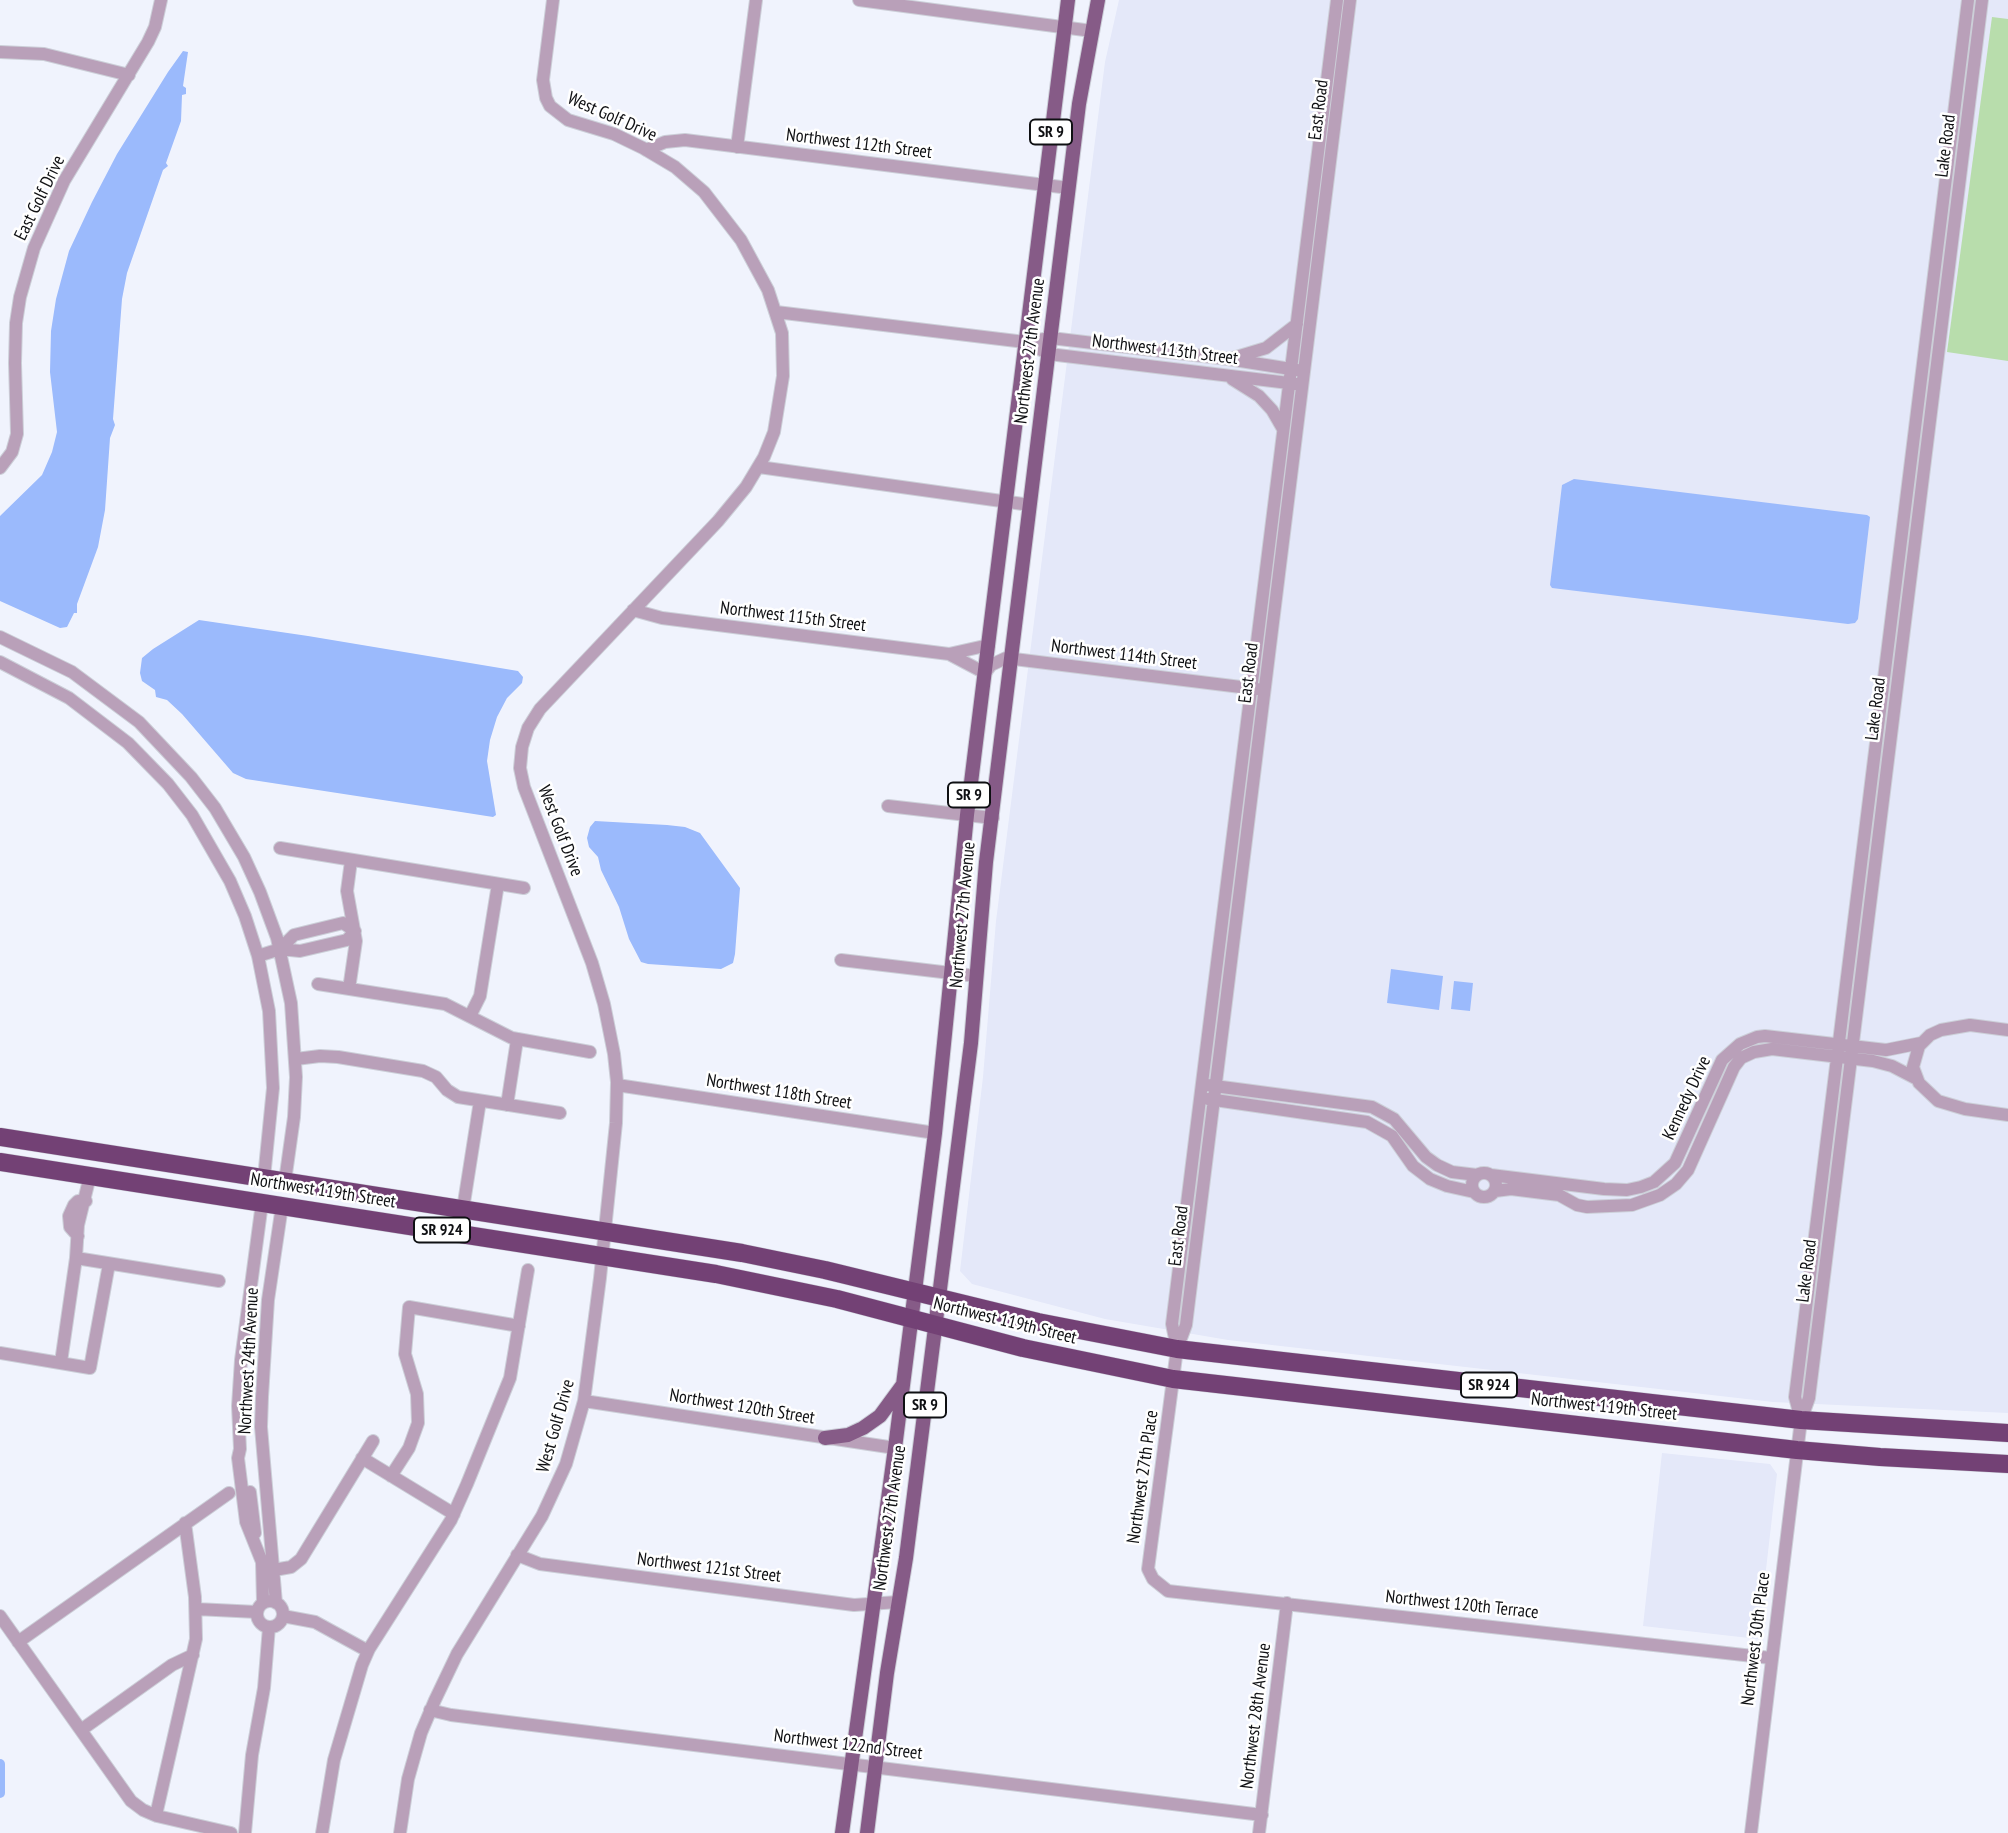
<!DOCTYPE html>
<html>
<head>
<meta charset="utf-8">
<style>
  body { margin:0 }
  canvas { display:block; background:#f0f3fd }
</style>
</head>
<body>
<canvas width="2008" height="1833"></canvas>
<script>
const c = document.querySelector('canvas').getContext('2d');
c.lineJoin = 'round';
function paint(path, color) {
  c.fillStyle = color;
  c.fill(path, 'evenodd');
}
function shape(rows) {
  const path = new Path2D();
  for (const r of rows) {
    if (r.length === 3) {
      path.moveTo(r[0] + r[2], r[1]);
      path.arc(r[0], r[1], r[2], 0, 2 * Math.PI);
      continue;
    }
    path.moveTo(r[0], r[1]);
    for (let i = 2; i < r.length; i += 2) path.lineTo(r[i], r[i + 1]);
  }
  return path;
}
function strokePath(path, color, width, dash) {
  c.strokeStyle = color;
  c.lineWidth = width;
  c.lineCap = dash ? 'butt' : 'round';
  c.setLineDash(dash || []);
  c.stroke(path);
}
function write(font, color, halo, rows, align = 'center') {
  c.font = font + ' "PT Sans Narrow",sans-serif';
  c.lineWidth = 5;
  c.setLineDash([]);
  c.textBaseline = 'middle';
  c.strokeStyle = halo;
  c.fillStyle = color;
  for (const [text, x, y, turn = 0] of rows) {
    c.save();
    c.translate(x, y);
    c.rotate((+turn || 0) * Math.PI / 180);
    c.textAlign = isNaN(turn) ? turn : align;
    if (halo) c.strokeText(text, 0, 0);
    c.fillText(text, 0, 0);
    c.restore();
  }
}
paint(shape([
  [1119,0,2008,0,2008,1413,1773,1402,1228,1340,1105,1319,972,1284,960,1271,983,1077,996,921,1105,62],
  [1662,1453,1770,1464,1777,1474,1758,1639,1643,1626]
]), '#e4e8f9');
paint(shape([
  [1992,17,2008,19,2008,361,1947,352]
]), '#b8ddac');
paint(shape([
  [183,51,188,52,183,86,186,88,186,94,182,95,181,121,166,163,168,166,163,170,127,273,122,299,113,419,115,425,110,438,105,510,98,547,77,604,77,613,74,613,67,627,60,628,0,601,0,516,42,475,52,452,57,432,50,372,51,331,56,299,69,251,92,202,117,154,168,72],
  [1574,479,1867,515,1870,517,1858,619,1855,623,1848,624,1552,588,1550,585,1562,485],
  [199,620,308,636,518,671,523,677,522,683,507,698,497,717,490,740,487,761,496,815,493,817,461,812,246,779,233,773,182,714,167,700,156,697,155,690,142,681,140,673,142,658,153,649],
  [595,821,667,825,685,827,700,833,740,888,735,954,733,963,721,969,648,964,641,962,629,939,619,907,601,870,598,857,589,847,587,838,590,827],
  [1391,969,1443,976,1439,1010,1387,1003],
  [1454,981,1473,983,1470,1011,1451,1009]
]), '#9bbafc');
strokePath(shape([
  [0,1764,0,1793]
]), '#9bbafc', 10);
const minor = shape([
  [859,0,1092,31],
  [1350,0,1186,1325,1177,1349,1148,1569,1153,1579,1168,1591,1771,1658],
  [0,52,44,54,129,75],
  [737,147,756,0],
  [646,150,665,142,685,140,1069,188],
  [776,312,1025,342,1051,338,1228,359,1297,370],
  [1025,342,1049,354,1297,384],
  [1233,358,1266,348,1297,324],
  [1232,379,1259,396,1272,410,1283,429],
  [759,467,1030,505],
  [0,468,12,452,17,434,15,363,16,323,20,297,34,248,64,181,148,42,155,27,161,0],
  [633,610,662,618,949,654,989,645],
  [0,637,72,672,139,722,191,777,215,808,244,857,260,892,277,938,291,1003,296,1077,294,1117,285,1181],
  [949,654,985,673,991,665,1006,658,1257,689],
  [0,662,69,698,128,743,168,784,192,815,230,881,245,916,258,956,269,1011,273,1088,264,1178],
  [888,806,993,818],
  [280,848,524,888],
  [258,956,280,949,294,935,343,923,355,931,347,940,300,951,280,949],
  [841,960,976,976],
  [318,984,445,1004,512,1038,590,1052],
  [349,989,356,941,347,891,351,861],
  [470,1016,480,996,498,884],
  [2008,1030,1970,1025,1941,1030,1930,1035,1919,1046,1913,1067,1919,1083,1938,1101,1965,1109,2008,1115],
  [296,1059,320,1056,338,1057,423,1071,436,1077,447,1090,458,1097,560,1113],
  [617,1085,935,1133],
  [1207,1085,1372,1107,1394,1119,1426,1157,1437,1165,1452,1172,1477,1175],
  [1208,1099,1367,1122,1392,1136,1413,1166,1430,1179,1447,1186,1474,1192],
  [507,1105,517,1040],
  [1484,1185,12],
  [1491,1175,1604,1189,1627,1190,1641,1187,1654,1182,1675,1163,1722,1060,1740,1044,1757,1037,1765,1036,1886,1050,1921,1043],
  [1495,1191,1511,1189,1559,1195,1577,1205,1587,1207,1632,1205,1660,1195,1676,1184,1688,1170,1734,1067,1741,1058,1754,1052,1772,1049,1873,1061,1892,1066,1917,1079],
  [262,1203,241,1360,238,1406,240,1449,238,1458,246,1522,262,1562,263,1603],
  [463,1209,480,1101],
  [78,1236,70,1227,69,1216,74,1205,78,1201,86,1201],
  [76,1258,219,1281],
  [1177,1348,1172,1324,1337,0],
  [0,1353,90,1368,109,1264],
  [61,1362,76,1258,78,1225,90,1176],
  [584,1401,895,1448],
  [1801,1420,1795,1397,1968,0],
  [362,1458,454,1514],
  [391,1476,409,1448,418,1423,417,1394,405,1354,409,1307,519,1326],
  [250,1492,255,1533],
  [517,1555,540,1564,854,1605,898,1602],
  [274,1570,291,1567,301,1559,373,1441],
  [270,1614,13],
  [276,1603,261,1427,262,1397,268,1300,282,1206],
  [196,1609,257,1612],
  [0,1616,131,1801,143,1810,157,1816,231,1833],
  [283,1616,315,1622,368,1651],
  [18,1642,229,1493],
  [430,1710,451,1715,1262,1815],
  [81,1730,172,1665,193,1655],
  [156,1815,196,1639,195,1597,185,1523],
  [245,1833,252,1755,264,1688,269,1627],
  [322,1833,334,1760,362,1665,369,1649,451,1520,467,1484,510,1378,528,1270],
  [400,1833,408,1779,421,1733,435,1700,457,1654,542,1516,566,1464,584,1401,600,1278,616,1123,617,1082,614,1054,604,1004,592,963,524,787,520,768,522,747,528,728,540,709,718,521,746,487,764,457,774,432,783,376,782,333,768,290,741,240,704,192,675,167,643,148,614,134,568,120,550,106,546,98,543,80,553,0],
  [1259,1833,1287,1603],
  [1751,1833,1801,1420,1809,1398,1982,0]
]);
const major = shape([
  [825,1438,848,1435,863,1428,880,1416,902,1386],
  [842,1833,895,1448,935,1133,967,815,1068,0],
  [867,1833,887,1673,906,1558,971,1043,986,862,1079,104,1098,0]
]);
const highway = shape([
  [0,1137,742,1253,825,1270,1038,1322,1177,1349,1801,1420,2008,1433],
  [0,1162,716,1274,837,1299,1023,1348,1173,1379,1797,1450,1880,1457,2008,1464]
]);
strokePath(minor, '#cccfd8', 14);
strokePath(major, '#cccfd8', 16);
strokePath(highway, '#cccfd8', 19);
strokePath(minor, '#b9a0b9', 12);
strokePath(major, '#865b87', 14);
strokePath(highway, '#734175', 18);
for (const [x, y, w] of [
  [1051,132,42],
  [969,795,42],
  [442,1230,56],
  [1489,1385,56],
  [925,1405,42]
]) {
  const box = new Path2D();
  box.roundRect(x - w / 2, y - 12.5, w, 25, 5);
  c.fillStyle = '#fff';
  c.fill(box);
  strokePath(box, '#0f1013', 2);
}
write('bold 16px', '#0f1013', null, [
  ["SR 9",1051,132],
  ["SR 9",969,795],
  ["SR 924",442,1230],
  ["SR 924",1489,1385],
  ["SR 9",925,1405]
]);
write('18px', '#0f1013', '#fff', [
  ["East Road",1319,110,-83],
  ["West Golf Drive",612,117,24],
  ["Northwest 112th Street",859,144,7],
  ["Lake Road",1946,146,-83],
  ["East Golf Drive",40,198,-64],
  ["Northwest 113th Street",1165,350,7],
  ["Northwest 27th Avenue",1030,351,-83],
  ["Northwest 115th Street",793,617,7],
  ["Northwest 114th Street",1124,655,7],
  ["East Road",1249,673,-83],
  ["Lake Road",1876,709,-83],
  ["West Golf Drive",560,831,69],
  ["Northwest 27th Avenue",963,915,-85],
  ["Northwest 118th Street",779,1092,9],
  ["Kennedy Drive",1687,1098,-65],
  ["Northwest 119th Street",323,1191,9],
  ["East Road",1179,1236,-83],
  ["Lake Road",1807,1271,-83],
  ["Northwest 119th Street",1005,1321,14],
  ["Northwest 24th Avenue",249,1361,-87],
  ["Northwest 120th Street",742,1407,9],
  ["Northwest 119th Street",1604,1407,6],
  ["West Golf Drive",556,1426,-74],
  ["Northwest 27th Place",1143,1477,-82],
  ["Northwest 27th Avenue",890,1518,-82],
  ["Northwest 121st Street",709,1568,7],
  ["Northwest 120th Terrace",1462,1605,6],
  ["Northwest 30th Place",1756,1639,-83],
  ["Northwest 28th Avenue",1256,1716,-83],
  ["Northwest 122nd Street",848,1745,7]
]);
</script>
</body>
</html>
